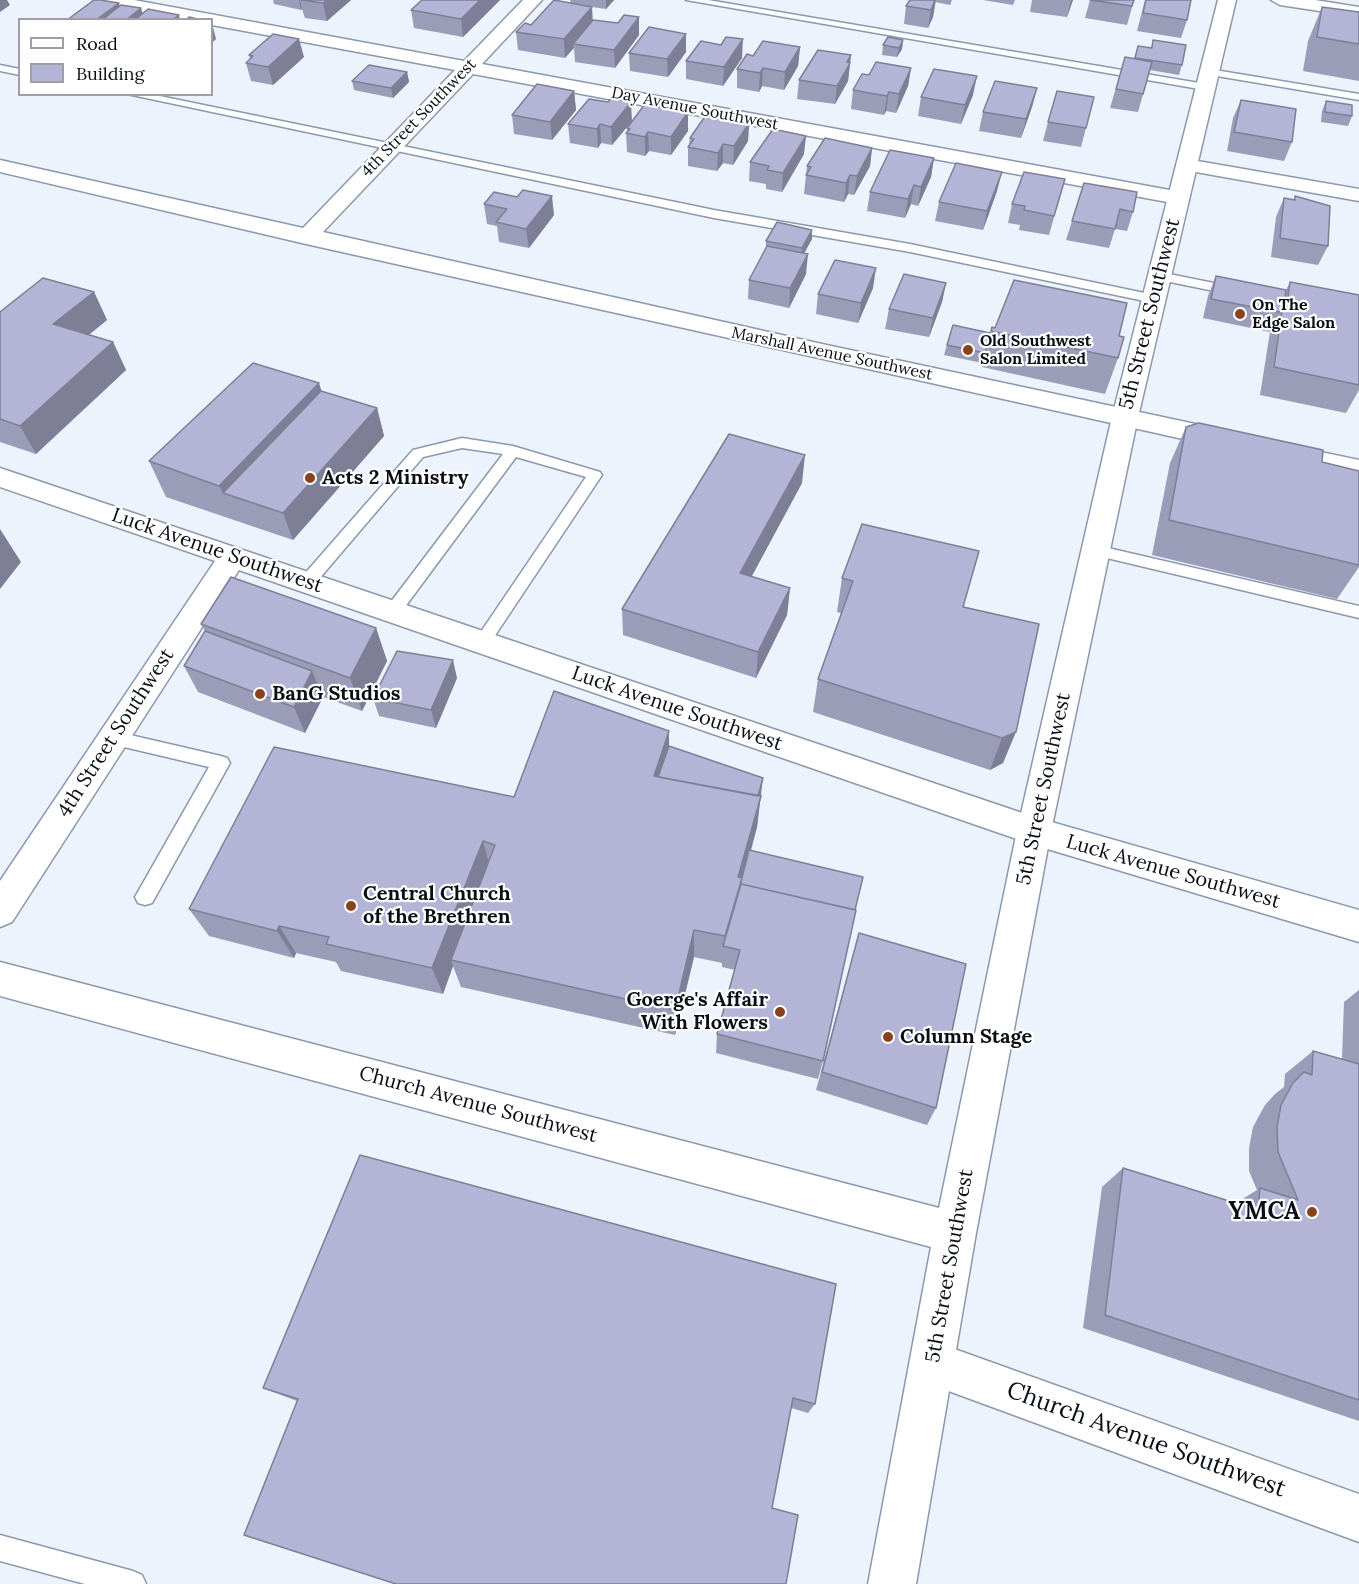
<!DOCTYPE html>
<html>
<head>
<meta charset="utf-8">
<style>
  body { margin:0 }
  #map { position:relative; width:1359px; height:1584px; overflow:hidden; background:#ecf3fc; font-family:Lora,serif }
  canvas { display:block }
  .legend { position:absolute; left:18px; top:18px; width:195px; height:78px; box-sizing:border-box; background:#fff; border:2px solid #9d9fa2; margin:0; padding:8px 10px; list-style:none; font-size:18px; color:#0a0f16 }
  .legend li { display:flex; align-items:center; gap:12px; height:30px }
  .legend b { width:30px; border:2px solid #9d9fa2 }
</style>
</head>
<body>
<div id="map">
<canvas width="1359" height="1584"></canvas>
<ul class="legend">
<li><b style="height:8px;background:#fff"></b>Road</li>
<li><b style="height:16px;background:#b4b5d6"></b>Building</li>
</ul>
</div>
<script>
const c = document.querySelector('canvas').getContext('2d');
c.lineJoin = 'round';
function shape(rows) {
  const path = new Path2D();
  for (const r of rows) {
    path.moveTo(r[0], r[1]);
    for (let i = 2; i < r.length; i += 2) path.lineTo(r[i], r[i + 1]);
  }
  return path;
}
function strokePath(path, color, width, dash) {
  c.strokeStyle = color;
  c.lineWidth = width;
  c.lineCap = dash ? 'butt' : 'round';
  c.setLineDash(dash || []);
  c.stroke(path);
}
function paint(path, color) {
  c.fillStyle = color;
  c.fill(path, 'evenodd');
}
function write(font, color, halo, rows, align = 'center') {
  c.font = font + ' Lora,serif';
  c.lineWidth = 4.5;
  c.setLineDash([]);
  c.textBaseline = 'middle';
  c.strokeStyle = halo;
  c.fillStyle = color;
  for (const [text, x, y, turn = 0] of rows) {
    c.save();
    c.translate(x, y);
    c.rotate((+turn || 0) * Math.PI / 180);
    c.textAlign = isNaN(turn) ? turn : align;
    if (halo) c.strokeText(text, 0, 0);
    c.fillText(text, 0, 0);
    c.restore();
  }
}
const lane = shape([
  [686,0,708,0,1205,84,1210,87,1205,90,686,0],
  [0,65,20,69,20,75,0,71,0,65],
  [1209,69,1359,94,1359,100,1205,74,1204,72,1209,69],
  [127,94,150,94,714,210,910,244,1154,295,1160,299,1154,303,910,252,714,218,127,94],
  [1159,272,1234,287,1240,291,1234,295,1155,279,1155,273,1159,272],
  [462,438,513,446,600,472,602,475,488,646,482,648,474,642,586,477,516,457,399,615,393,617,385,611,387,607,503,454,462,448,423,457,313,586,301,586,299,582,301,578,413,450,462,438],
  [1095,545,1359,606,1359,618,1090,554,1087,550,1090,546,1095,545],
  [113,731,221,756,227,758,230,763,152,903,145,905,138,903,135,897,209,767,107,743,104,738,107,733,113,731],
  [0,1535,133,1571,142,1575,146,1584,85,1584,0,1561,0,1535]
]);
const street = shape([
  [98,0,134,0,464,61,523,0,542,0,482,64,1186,193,1189,198,1186,203,1178,204,473,74,323,232,822,344,1228,431,1237,434,1241,440,1237,446,1228,449,306,244,0,172,0,160,303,228,455,70,212,25,212,20,179,20,107,5,98,0],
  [1186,159,1359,189,1359,201,1179,169,1176,165,1179,161,1186,159],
  [1278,443,1359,460,1359,478,1269,458,1265,452,1269,446,1278,443],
  [0,468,1034,817,1359,910,1359,942,1034,845,239,570,12,922,0,927,0,881,215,561,0,487,0,468],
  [932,1341,1359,1494,1359,1542,916,1379,910,1363,916,1347,932,1341]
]);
const secondary = shape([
  [1218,0,1236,0,1138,417,1051,831,976,1233,916,1584,868,1584,931,1247,0,996,0,962,939,1208,1017,831,1112,417,1218,0]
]);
const primary = shape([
  [1271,0,1315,0,1359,7,1359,17,1280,5,1271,0]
]);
strokePath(lane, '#8a99ad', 3);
strokePath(street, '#8a99ad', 3);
strokePath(secondary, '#8a99ad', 3);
strokePath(primary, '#8a99ad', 3);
paint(lane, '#fff');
paint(street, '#fff');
paint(secondary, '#fff');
paint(primary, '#fff');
paint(shape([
  [273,0,351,0,327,21,305,18,302,9,301,10,274,4],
  [500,0,463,37,414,28,411,10],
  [570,0,614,0,606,9,592,7,592,20,618,23,639,17,639,35,615,68,575,62,574,47,565,58,518,50,516,32,571,3],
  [910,0,952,0,950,5,935,2,933,17,928,28,904,24,906,6],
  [983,0,1015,0,1013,5],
  [1032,0,1073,0,1067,17,1030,12],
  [1090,0,1134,0,1127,25,1085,18],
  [1145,0,1191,0,1187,20,1181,38,1137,31],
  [1322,7,1359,12,1359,81,1303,71,1308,41],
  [686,34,686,52,668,77,630,71,629,53],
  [903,40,902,49,897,57,882,55,883,45],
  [1153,40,1182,65,1179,75,1150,70,1138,112,1110,108,1125,57,1134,59,1138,46,1151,48],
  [800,47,798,66,784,90,762,86,759,92,737,88,737,69,753,56],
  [249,55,304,57,273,85,251,81,246,63,250,59],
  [851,55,848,81,835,104,797,99,799,80],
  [742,58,723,86,686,79,686,61],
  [911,68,908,86,896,113,886,111,884,115,851,109,853,90,869,75],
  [407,72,409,82,393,98,354,90,352,81],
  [1037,88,1032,107,1021,138,979,131,983,112],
  [574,91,576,110,552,140,514,134,512,115],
  [973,95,961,124,918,116,921,97],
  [1241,100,1292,142,1284,161,1227,151,1233,118],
  [1326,101,1352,116,1348,126,1321,122,1322,111],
  [688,112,688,131,671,155,649,151,645,156,627,152,626,133,627,132,627,128],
  [632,121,612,145,601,143,598,148,570,143,568,124],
  [1048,122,1086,128,1081,147,1043,141],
  [749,123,748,141,733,165,723,163,717,171,688,166,688,147,689,145,690,138],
  [872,148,870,166,854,195,848,194,844,202,804,194,807,166],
  [804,154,782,192,766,189,766,184,749,181,750,162],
  [934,158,931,177,918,206,911,204,905,218,867,211,870,192],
  [1065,179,1049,235,1019,230,1020,225,1008,223,1012,204],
  [1084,183,1133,212,1127,231,1115,229,1109,248,1066,240],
  [997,191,983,230,935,221,939,202],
  [1295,196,1328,246,1318,265,1271,257,1276,217,1284,198,1294,200],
  [484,204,554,215,529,248,499,242,497,226,487,224],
  [812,239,804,254,806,274,789,308,748,299,749,280,766,249,766,241],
  [1216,276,1286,290,1290,282,1359,295,1359,390,1346,413,1260,395,1270,332,1203,318,1208,296],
  [946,283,942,302,929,337,885,329,889,309],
  [873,288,858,323,816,314,818,294],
  [94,292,107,320,89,335,113,342,126,370,36,454,0,442,0,312],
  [992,327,1119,336,1118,358,1105,394,982,367,982,363,944,355,947,345,990,333],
  [321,391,377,408,384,436,293,540,166,497,149,461],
  [1186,427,1322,462,1359,471,1359,567,1337,599,1152,555,1170,463],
  [802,483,751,577,790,588,787,615,756,678,623,635,622,609],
  [842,578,1039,624,1003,763,990,770,813,712,818,679,841,613,837,612],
  [201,624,376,628,387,661,362,711,323,697,305,733,198,692,184,666,205,631],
  [457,678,436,728,379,716,373,698],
  [669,746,762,795,760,800,757,827,751,851,855,910,823,1061,818,1079,716,1053,717,1034,735,970,722,967,722,963,694,957,675,1035,461,987,453,966,443,994,341,971,336,962,296,953,294,958,209,936,189,909,514,797],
  [859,933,936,1108,927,1125,816,1090],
  [1359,990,1359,1421,1083,1328,1102,1187,1123,1168,1236,1203,1257,1190,1249,1171,1249,1148,1253,1127,1265,1105,1275,1094,1284,1087,1285,1074,1313,1051,1342,1059,1344,1002],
  [360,1155,815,1404,808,1413,791,1408,297,1401,263,1388]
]), '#9b9cb8');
paint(shape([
  [0,0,7,0,10,5,0,12],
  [299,0,300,0,302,9,301,10],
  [327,0,351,0,327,21,323,3],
  [480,0,500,0,463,37,461,19],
  [606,0,614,0,606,9],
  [936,0,933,17,928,28,931,10],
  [1071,0,1073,0,1067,17],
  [119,3,124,20,96,20],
  [592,7,593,25,573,44,574,48,565,58,564,39],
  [141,8,145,20,126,20],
  [179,15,180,20,172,20],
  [639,17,639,35,615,68,614,50],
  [212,23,216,39,212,43],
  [686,34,686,52,668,77,667,59],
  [299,39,304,57,273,85,268,67],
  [743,39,742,58,723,86,724,67],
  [903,40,902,49,897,57,899,48],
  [800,47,798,66,784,90,785,72],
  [851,55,848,81,835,104,837,86],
  [763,68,762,86,759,92,760,73],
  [911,68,908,86,896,113,899,94],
  [407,72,409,82,393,98,391,88],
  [977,76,973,95,961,124,965,105],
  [1037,88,1032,107,1021,138,1026,119],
  [574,91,576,110,552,140,550,122],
  [889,92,886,111,884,115,887,96],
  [631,102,632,121,612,145,611,127],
  [688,112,688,131,671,155,671,137],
  [749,123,748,141,733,165,734,146],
  [600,124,601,143,598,148,597,129],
  [648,132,649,151,645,156,645,137],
  [806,136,804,154,782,192,783,173],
  [723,144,723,163,717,171,718,153],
  [872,148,870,166,854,195,857,176],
  [934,158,931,177,918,206,921,187],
  [1002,172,997,191,983,230,987,211],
  [850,175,848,194,844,202,846,183],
  [914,185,911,204,905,218,908,199],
  [552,196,554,215,529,248,526,229],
  [812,230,812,239,801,258,802,248],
  [808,254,806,274,789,308,790,288],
  [876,268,873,288,858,323,861,303],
  [946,283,942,302,929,337,933,318],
  [94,292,107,320,67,352,53,324],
  [113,342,126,370,36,454,20,426],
  [319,383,330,419,223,493,219,486],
  [377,408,384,436,293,540,283,513],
  [805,455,802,483,739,600,740,573],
  [0,529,21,562,0,589],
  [790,588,787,615,756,678,758,652],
  [376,628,387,661,362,711,350,678],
  [453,660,457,678,436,728,431,710],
  [312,671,323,697,305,733,294,707],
  [669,731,669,763,660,792,654,776],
  [1016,732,1003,763,990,770,1002,738],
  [763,778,757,827,724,946,725,936,738,877,754,810],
  [483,841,491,871,451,960,453,966,443,994,432,968],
  [279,926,296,953,294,958,277,931],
  [694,930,694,957,675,1035,675,1010]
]), '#7e7f96');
const building = shape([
  [94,0,100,0,119,3,96,20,67,20,94,0],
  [301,0,327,0,323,3,301,0],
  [422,0,480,0,461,19,411,10,422,0],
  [554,0,592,7,564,39,516,32,525,23,531,25,554,0],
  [910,0,935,0,931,10,906,6,910,0],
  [1090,0,1134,0,1132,6,1090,0],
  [1146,0,1191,0,1187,20,1143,13,1146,0],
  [121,5,141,8,126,20,102,20,121,5],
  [1322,7,1359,12,1359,44,1317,37,1322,7],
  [148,9,179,15,172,20,135,20,148,9],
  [624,15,639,17,614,50,573,44,593,20,618,23,624,15],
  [189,17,202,20,186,20,189,17],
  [649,27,686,34,667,59,629,53,649,27],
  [273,34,299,39,268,67,246,63,253,56,249,55,273,34],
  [726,37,743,39,724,67,686,61,701,41,721,45,726,37],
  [888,37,903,40,899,48,883,45,888,37],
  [1153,40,1186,45,1182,65,1135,58,1138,46,1152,48,1153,40],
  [763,41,800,47,785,72,763,68,760,73,737,69,747,54,753,56,763,41],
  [818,50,851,55,847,62,850,63,837,86,799,80,818,50],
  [1125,57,1152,62,1143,94,1116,89,1125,57],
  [876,62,911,68,899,94,889,92,887,96,853,90,862,74,869,75,876,62],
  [369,65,407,72,391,88,352,81,369,65],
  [934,69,977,76,965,105,921,97,934,69],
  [995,81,1037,88,1026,119,983,112,995,81],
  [537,84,574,91,550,122,512,115,537,84],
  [1057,91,1094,97,1086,128,1048,122,1057,91],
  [611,98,631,102,611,127,600,124,597,129,568,124,589,99,608,102,611,98],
  [1241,100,1296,109,1292,142,1234,132,1241,100],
  [1326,101,1352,105,1352,116,1325,112,1326,101],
  [645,104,688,112,671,137,648,132,645,137,626,133,630,129,627,128,645,104],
  [706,115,749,123,734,146,723,144,718,153,688,147,694,139,690,138,706,115],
  [773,129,806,136,783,173,767,170,769,166,750,162,773,129],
  [825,138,872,148,857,176,850,175,846,183,806,175,811,167,807,166,825,138],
  [890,150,934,158,921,187,914,185,908,199,870,192,890,150],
  [956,163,1002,172,987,211,939,202,956,163],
  [1024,172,1065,179,1054,216,1024,210,1025,206,1012,204,1024,172],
  [1084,183,1137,192,1133,212,1120,209,1115,229,1072,221,1084,183],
  [523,190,552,196,526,229,496,222,507,209,484,204,494,192,517,197,523,190],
  [1295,196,1330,206,1328,246,1280,238,1284,198,1295,200,1295,196],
  [777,222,812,230,802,248,766,241,777,222],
  [767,246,808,254,790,288,749,280,767,246],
  [835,260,876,268,861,303,818,294,835,260],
  [904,274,946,283,933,318,889,309,904,274],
  [1216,276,1286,290,1284,304,1279,312,1211,299,1216,276],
  [43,278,94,292,53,324,113,342,20,426,0,419,0,312,43,278],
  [1014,280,1127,303,1119,336,1124,337,1118,358,991,331,992,327,995,328,1014,280],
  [1290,282,1359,295,1359,385,1274,367,1283,304,1287,304,1290,282],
  [953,325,990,333,985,353,947,345,953,325],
  [253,363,319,383,219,486,149,461,253,363],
  [321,391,377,408,283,513,223,493,321,391],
  [1199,423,1323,450,1322,462,1359,471,1359,565,1169,520,1186,427,1199,423],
  [729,434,805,455,740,573,790,588,758,652,622,609,729,434],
  [862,524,979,551,963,607,1039,624,1016,732,1002,738,818,679,853,581,842,578,862,524],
  [231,577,376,628,350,678,201,624,231,577],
  [205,631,312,671,294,707,184,666,205,631],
  [397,651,453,660,431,710,373,698,397,651],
  [554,691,669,731,654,776,761,796,738,877,742,878,725,936,694,930,675,1010,451,960,495,845,483,841,432,968,326,944,329,937,279,926,277,931,189,909,274,747,514,797,554,691],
  [669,746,763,778,758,796,658,777,669,746],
  [749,850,863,877,855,910,741,884,742,878,749,850],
  [741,884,856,910,823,1061,717,1034,740,950,723,946,741,884],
  [859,933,966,964,936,1108,822,1072,859,933],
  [1313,1051,1359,1064,1359,1400,1105,1315,1123,1168,1258,1210,1260,1188,1298,1200,1278,1152,1277,1127,1281,1105,1293,1083,1304,1072,1312,1075,1313,1051],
  [360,1155,836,1284,815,1404,793,1398,772,1508,798,1515,786,1584,396,1584,244,1535,298,1399,263,1388,360,1155]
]);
paint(building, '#b4b5d6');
strokePath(building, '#7e7f96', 1.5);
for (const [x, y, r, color] of [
  [1240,314,6,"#89421f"],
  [968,350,6,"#89421f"],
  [310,478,6,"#89421f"],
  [260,694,6,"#89421f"],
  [351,906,6,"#89421f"],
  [780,1012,6,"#89421f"],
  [888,1037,6,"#89421f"],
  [1312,1212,6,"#89421f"]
]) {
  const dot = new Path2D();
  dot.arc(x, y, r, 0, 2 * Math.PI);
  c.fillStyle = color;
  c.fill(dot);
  strokePath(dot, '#fff', 2);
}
write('16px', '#0a0f16', '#fff', [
  ["Day Avenue Southwest",695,109,11],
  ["4th Street Southwest",419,118,-46],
  ["Marshall Avenue Southwest",832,354,12]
]);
write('bold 16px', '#0a0f16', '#fff', [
  ["On The",1252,305],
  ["Edge Salon",1252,323],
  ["Old Southwest",980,341],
  ["Salon Limited",980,359]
], 'left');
write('20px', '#0a0f16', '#fff', [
  ["5th Street Southwest",1150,314,-76],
  ["Luck Avenue Southwest",217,551,19],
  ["Luck Avenue Southwest",677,709,19],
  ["4th Street Southwest",116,733,-57],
  ["5th Street Southwest",1044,789,-78],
  ["Luck Avenue Southwest",1173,872,16],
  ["Church Avenue Southwest",478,1105,15],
  ["5th Street Southwest",950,1266,-80]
]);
write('bold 20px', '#0a0f16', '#fff', [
  ["Acts 2 Ministry",322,478],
  ["BanG Studios",272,694],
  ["Central Church",363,894],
  ["of the Brethren",363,917],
  ["Goerge's Affair",768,1000,"right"],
  ["With Flowers",768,1023,"right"],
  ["Column Stage",900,1037]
], 'left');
write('bold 24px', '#0a0f16', '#fff', [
  ["YMCA",1300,1212]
], 'right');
write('24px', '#0a0f16', '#fff', [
  ["Church Avenue Southwest",1146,1440,20]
]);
</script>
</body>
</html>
